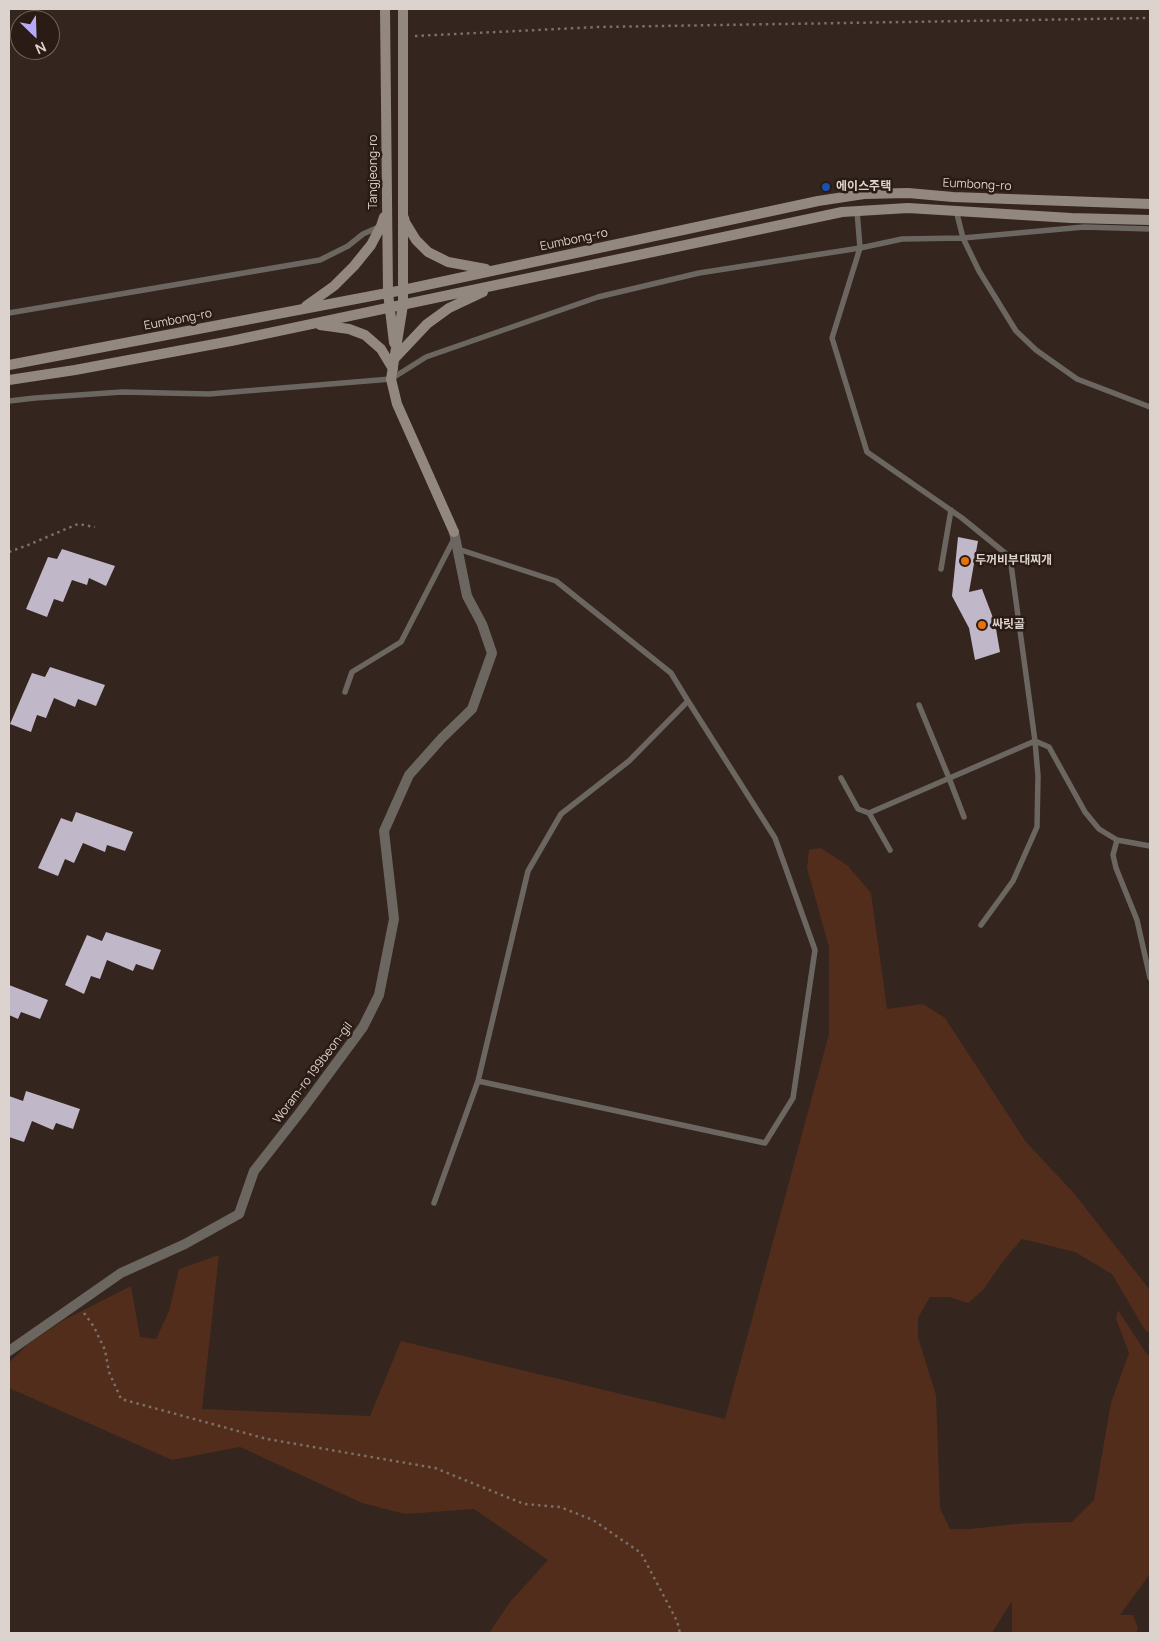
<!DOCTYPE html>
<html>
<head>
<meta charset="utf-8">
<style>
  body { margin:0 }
  #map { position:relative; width:1159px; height:1642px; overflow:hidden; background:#34251e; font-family:Manrope,sans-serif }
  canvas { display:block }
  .frame { position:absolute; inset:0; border:10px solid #ddd3ce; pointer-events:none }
  .north { position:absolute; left:10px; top:10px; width:50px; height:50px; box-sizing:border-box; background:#2a1b15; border:1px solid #72655f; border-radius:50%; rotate:156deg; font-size:14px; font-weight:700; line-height:20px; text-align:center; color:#ddd3ce }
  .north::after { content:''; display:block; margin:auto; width:18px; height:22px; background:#b7abf8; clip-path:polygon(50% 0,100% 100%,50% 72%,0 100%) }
</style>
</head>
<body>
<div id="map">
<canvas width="1159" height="1642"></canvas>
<div class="frame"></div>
<div class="north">N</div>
</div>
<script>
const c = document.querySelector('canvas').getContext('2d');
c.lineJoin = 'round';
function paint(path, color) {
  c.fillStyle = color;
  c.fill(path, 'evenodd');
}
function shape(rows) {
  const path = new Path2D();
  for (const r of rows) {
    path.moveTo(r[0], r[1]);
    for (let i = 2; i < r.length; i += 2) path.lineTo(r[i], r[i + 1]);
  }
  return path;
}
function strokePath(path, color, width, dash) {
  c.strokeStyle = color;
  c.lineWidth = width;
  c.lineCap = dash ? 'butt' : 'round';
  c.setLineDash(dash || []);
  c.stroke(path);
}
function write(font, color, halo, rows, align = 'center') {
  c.font = font + ' Manrope,"Noto Sans KR",sans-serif';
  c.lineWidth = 5;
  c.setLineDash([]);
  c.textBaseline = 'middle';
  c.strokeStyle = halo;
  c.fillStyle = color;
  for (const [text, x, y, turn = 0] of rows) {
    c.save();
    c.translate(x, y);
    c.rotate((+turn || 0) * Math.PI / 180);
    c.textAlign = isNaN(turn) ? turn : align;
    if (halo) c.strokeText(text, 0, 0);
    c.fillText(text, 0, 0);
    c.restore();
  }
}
paint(shape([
  [821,848,848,866,871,893,887,1009,923,1004,945,1018,1026,1142,1072,1191,1150,1290,1150,1333,1145,1330,1112,1274,1075,1252,1022,1239,1004,1260,983,1290,968,1303,949,1297,930,1297,918,1318,918,1337,936,1395,940,1508,950,1529,969,1529,1026,1523,1072,1522,1094,1500,1111,1403,1129,1353,1116,1319,1118,1310,1146,1353,1150,1357,1150,1574,1120,1615,1133,1615,1138,1628,1136,1633,1012,1633,1012,1601,993,1631,993,1633,489,1633,510,1602,548,1560,474,1509,405,1514,362,1503,240,1447,172,1460,9,1388,9,1363,28,1344,64,1320,131,1286,140,1337,156,1339,169,1311,179,1269,219,1255,202,1409,370,1416,401,1341,725,1419,829,1034,829,947,807,868,809,850]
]), '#522d1b');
paint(shape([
  [958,537,978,541,969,592,982,589,995,623,1000,652,975,660,969,628,952,596],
  [62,549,115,566,106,586,89,578,87,585,72,580,63,602,54,599,47,617,26,609,48,557,57,559],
  [50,667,105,685,96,706,78,699,75,707,54,698,46,718,37,715,31,732,10,724,32,673,45,677],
  [76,812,133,832,125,851,107,845,105,852,83,843,74,863,65,859,58,876,38,868,61,818,72,822],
  [106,932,161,950,153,970,136,964,133,971,107,960,100,979,91,976,84,994,65,985,87,935,102,941],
  [9,985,48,1000,40,1019,21,1012,18,1019,9,1015],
  [26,1091,80,1109,73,1129,56,1123,53,1130,32,1121,24,1142,9,1137,9,1096,23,1101]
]), '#c0b7c8');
strokePath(shape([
  [415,36,598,27,1150,18],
  [9,552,28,545,78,524,95,527],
  [84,1313,94,1327,105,1350,109,1372,121,1399,267,1439,435,1468,524,1504,560,1507,593,1520,641,1553,677,1621,680,1633]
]), '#7b6f68', 2.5, [2.5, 4]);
strokePath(shape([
  [956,210,963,238,979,271,1016,331,1036,350,1077,379,1150,407],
  [9,313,320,260,348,246,363,234,379,227],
  [9,401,35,398,122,392,209,394,391,379,426,357,598,297,699,273,860,248,902,239,963,238,1084,227,1150,229],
  [458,549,556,581,671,673,688,701,775,838,815,950,793,1098,765,1143,478,1081,528,871,561,814,629,761,688,701],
  [941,569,951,510],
  [345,692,352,672,401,642,454,539],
  [919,705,949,778,964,817],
  [841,778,858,809,869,813,1035,741,1010,557,962,518,867,452,832,338,860,248,857,211],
  [869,813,890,850],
  [1117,840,1113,855,1116,868,1137,920,1150,978],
  [981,925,1013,881,1037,827,1038,776,1035,741,1049,747,1085,812,1099,829,1117,840,1150,846],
  [434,1203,478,1081]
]), '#6c6661', 5.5);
strokePath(shape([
  [9,1351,121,1273,185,1244,239,1214,254,1171,301,1111,363,1027,379,995,394,919,384,831,409,775,442,738,472,709,492,653,482,624,467,596,454,532]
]), '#6c6661', 10);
strokePath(shape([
  [385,9,388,293,394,343],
  [403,9,403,305,391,379,397,404,454,532],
  [404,218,405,222,416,240,428,252,448,262,486,269],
  [306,306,334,286,354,266,371,245,381,226,384,217],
  [320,325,349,329,365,335,381,349,393,369],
  [394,359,427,324,449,308,483,292],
  [9,365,403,290,818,201,864,194,908,193,953,197,1150,204],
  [9,380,75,370,231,341,842,212,908,208,1071,218,1150,220]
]), '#938880', 10);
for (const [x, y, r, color] of [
  [826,187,5,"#1a4fb4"],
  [965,561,5,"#e8710a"],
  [982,625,5,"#e8710a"]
]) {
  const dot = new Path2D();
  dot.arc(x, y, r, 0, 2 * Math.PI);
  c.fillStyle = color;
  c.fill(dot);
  strokePath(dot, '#2a1b15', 2);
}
write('12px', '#ddd3ce', '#2a1b15', [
  ["Tangjeong-ro",374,172,-90],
  ["Eumbong-ro",977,185,3],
  ["Eumbong-ro",574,240,-12],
  ["Eumbong-ro",178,320,-11],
  ["Woram-ro 199beon-gil",313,1073,-53]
]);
write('bold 12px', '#ddd3ce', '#2a1b15', [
  ["에이스주택",836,187],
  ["두꺼비부대찌개",975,561],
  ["싸릿골",992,625]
], 'left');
</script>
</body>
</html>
